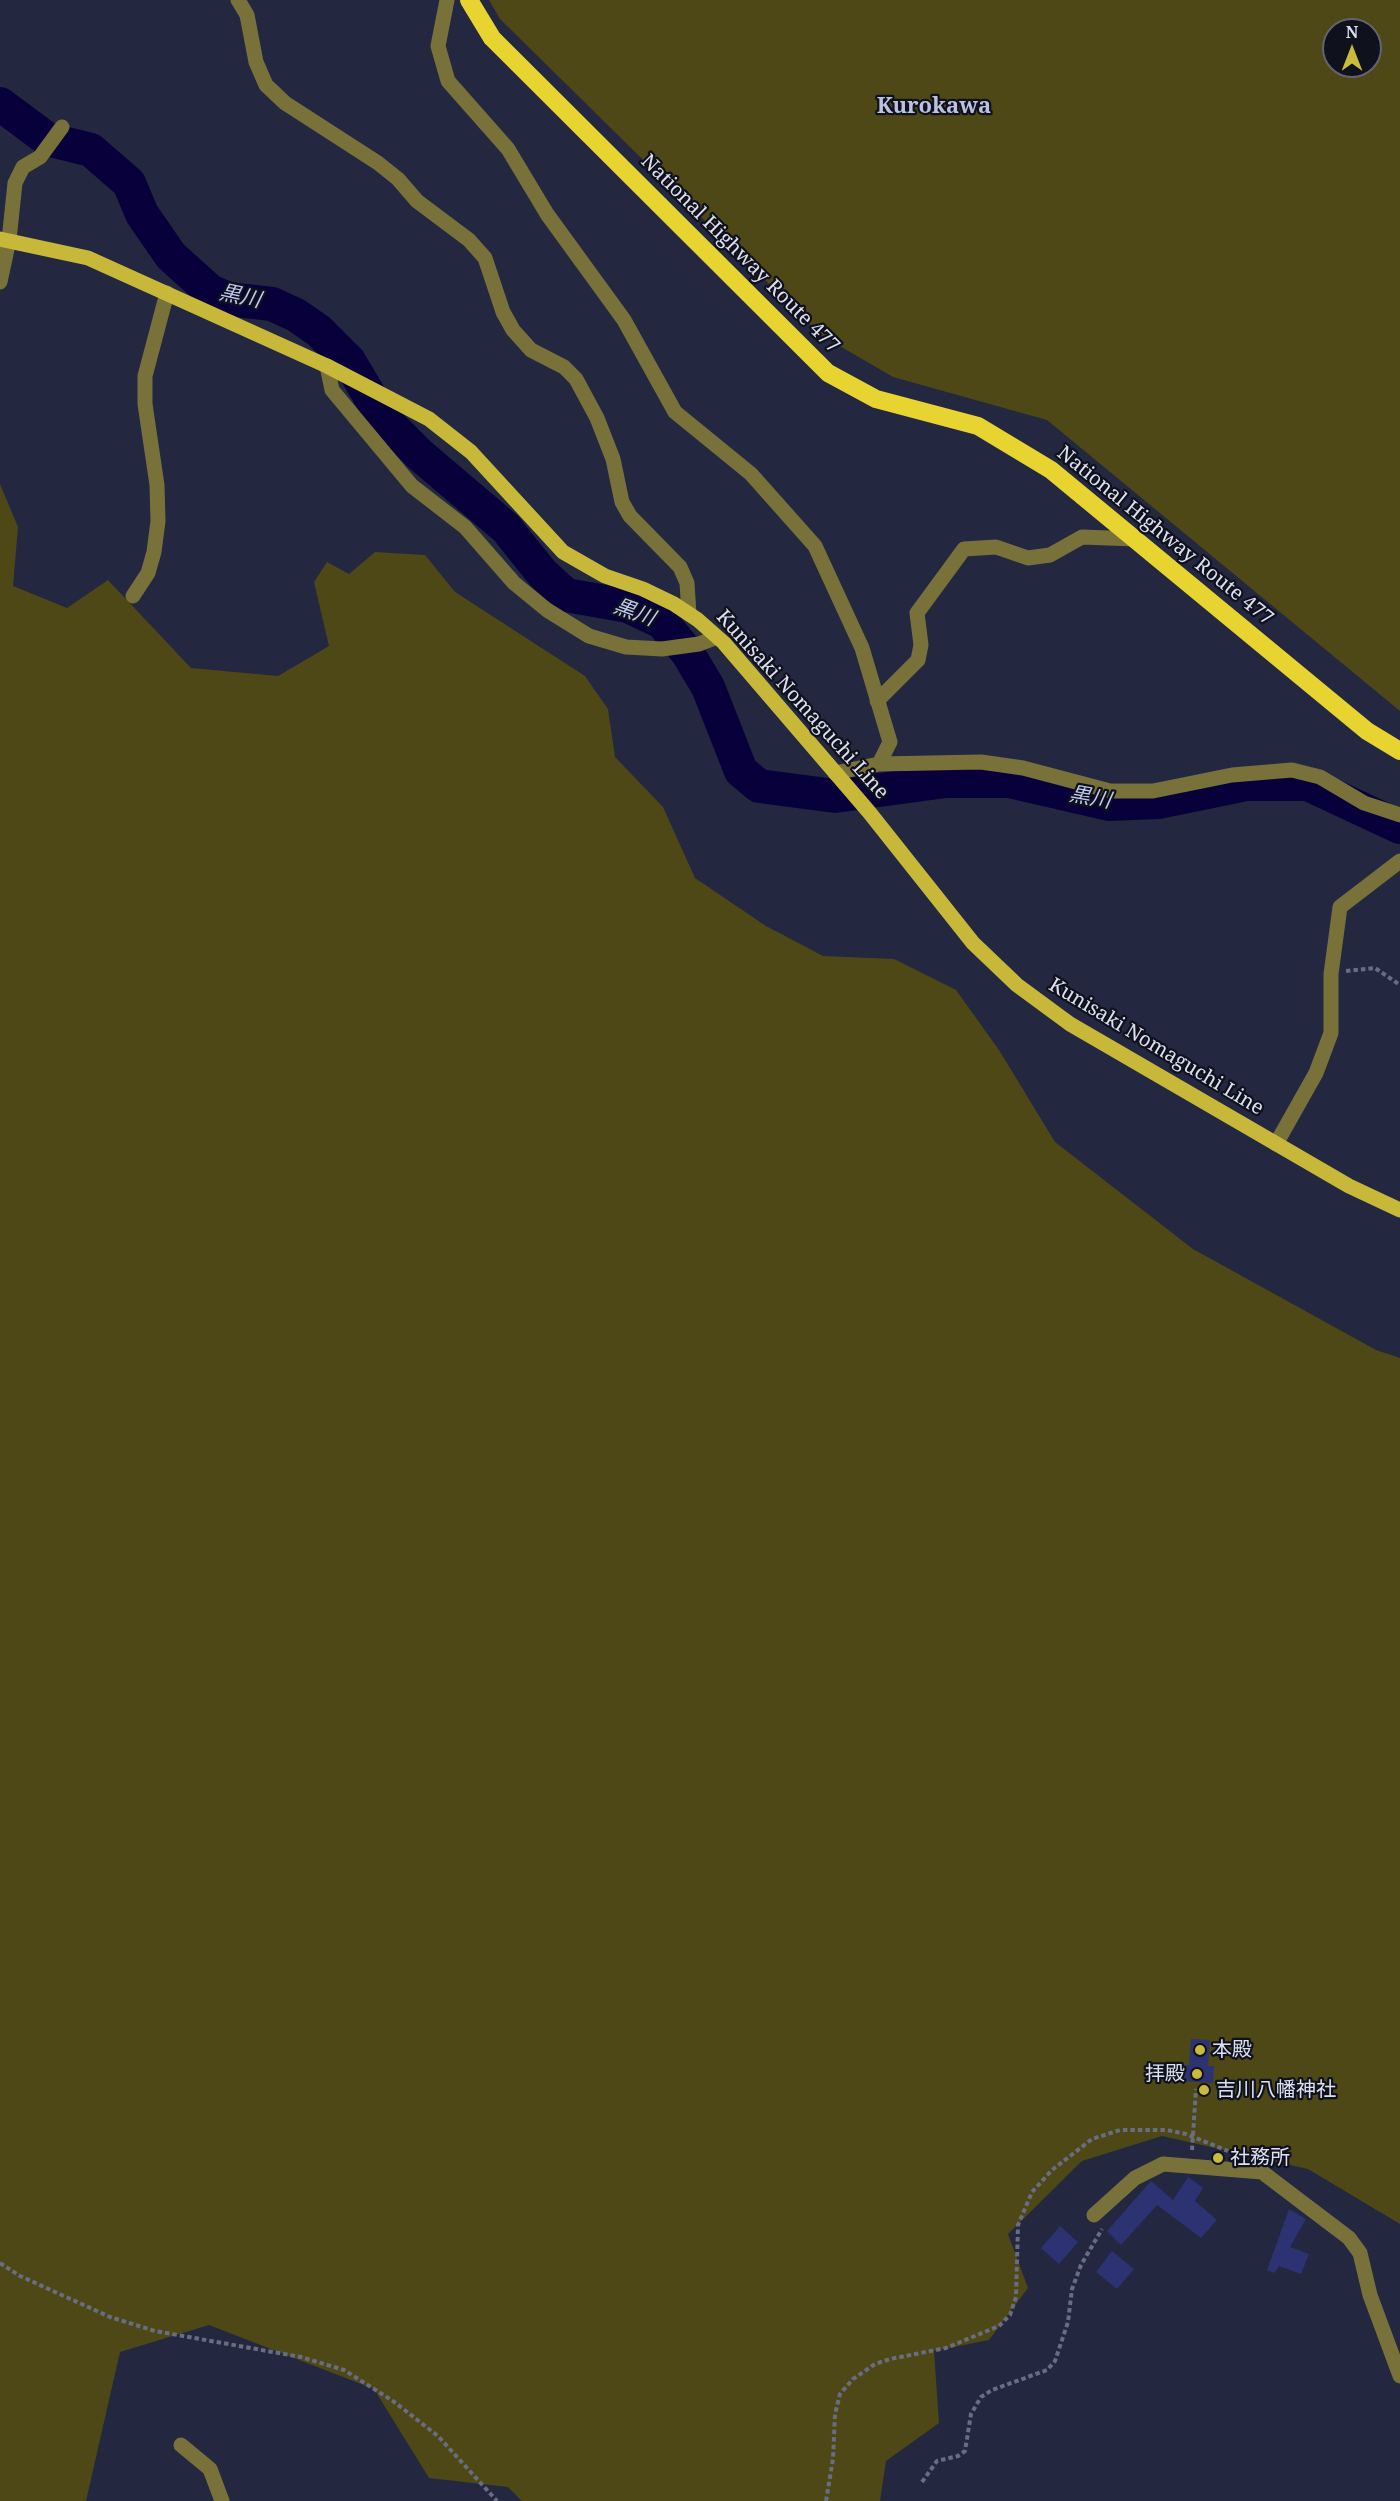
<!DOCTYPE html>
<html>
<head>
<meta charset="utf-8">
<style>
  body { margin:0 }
  #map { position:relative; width:1400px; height:2501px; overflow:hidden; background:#232740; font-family:"Noto Serif",serif }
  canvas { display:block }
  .north { position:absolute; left:1322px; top:18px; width:60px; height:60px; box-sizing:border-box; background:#0f111c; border:2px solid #616471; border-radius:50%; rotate:0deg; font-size:16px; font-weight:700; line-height:24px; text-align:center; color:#dce0f0 }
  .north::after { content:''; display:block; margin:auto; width:21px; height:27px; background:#c9ba3a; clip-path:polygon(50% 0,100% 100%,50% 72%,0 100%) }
</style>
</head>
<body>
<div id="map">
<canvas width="1400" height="2501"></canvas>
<div class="north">N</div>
</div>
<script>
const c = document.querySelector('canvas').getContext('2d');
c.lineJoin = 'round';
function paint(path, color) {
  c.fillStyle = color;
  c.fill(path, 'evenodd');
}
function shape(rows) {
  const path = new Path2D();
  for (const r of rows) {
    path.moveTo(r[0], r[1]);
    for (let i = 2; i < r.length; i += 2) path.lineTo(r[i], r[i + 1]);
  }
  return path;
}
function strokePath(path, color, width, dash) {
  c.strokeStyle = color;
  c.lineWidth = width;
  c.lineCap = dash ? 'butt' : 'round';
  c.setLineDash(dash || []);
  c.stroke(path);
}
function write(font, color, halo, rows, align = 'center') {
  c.font = font + ' "Noto Serif","Noto Sans JP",serif';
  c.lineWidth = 4.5;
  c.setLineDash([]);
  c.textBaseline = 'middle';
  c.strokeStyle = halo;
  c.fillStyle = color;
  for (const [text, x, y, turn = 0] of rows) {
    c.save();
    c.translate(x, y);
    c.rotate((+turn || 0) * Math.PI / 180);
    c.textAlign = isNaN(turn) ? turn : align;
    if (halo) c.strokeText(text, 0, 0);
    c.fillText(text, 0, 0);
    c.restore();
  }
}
paint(shape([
  [489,0,1400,0,1400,711,1047,420,893,377,821,335,500,19],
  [1334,30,1370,30,1370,66,1334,66],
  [0,484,18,527,13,586,67,608,108,580,191,668,278,676,329,646,314,582,327,562,349,574,375,552,425,555,455,592,585,676,608,709,615,757,663,807,695,878,766,926,823,956,894,959,956,990,999,1050,1055,1142,1193,1249,1376,1350,1400,1358,1400,2224,1308,2169,1162,2136,1082,2161,1008,2234,1028,2288,989,2340,934,2351,939,2423,886,2461,880,2501,522,2501,508,2487,429,2478,374,2389,209,2325,120,2352,86,2501,0,2501]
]), '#4e4816');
strokePath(shape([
  [0,104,47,139,91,150,129,183,142,214,171,256,210,291,228,299,272,304,296,315,319,331,349,361,382,417,419,454,506,528,542,573,566,595,628,606,662,622,687,652,708,687,741,771,759,786,835,796,946,781,1009,781,1109,804,1158,802,1246,784,1308,784,1400,827]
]), '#08003b', 34);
paint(shape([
  [1191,2039,1210,2040,1208,2066,1214,2066,1213,2083,1181,2081,1182,2065,1189,2065],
  [1188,2177,1203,2188,1195,2201,1217,2220,1201,2238,1157,2205,1121,2245,1107,2231,1151,2181,1173,2200],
  [1289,2209,1306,2219,1290,2247,1309,2254,1301,2274,1279,2266,1274,2273,1267,2270],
  [1060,2226,1078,2242,1059,2264,1041,2248],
  [1112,2251,1134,2269,1117,2289,1096,2272]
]), '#2c3272');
strokePath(shape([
  [1346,971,1375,968,1400,985],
  [1192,2150,1196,2089],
  [0,2263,20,2276,110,2317,155,2331,301,2357,344,2370,393,2401,438,2436,497,2501],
  [922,2482,937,2461,958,2456,965,2451,971,2414,981,2397,992,2390,1047,2370,1055,2361,1068,2322,1072,2289,1081,2265,1102,2229],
  [826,2501,833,2459,835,2414,840,2394,853,2379,875,2364,890,2359,946,2348,999,2326,1010,2315,1016,2297,1018,2225,1032,2192,1052,2170,1092,2139,1120,2130,1167,2130,1186,2134,1228,2151]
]), '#696d82', 4, [4.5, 3]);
strokePath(shape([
  [238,0,247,15,256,62,266,85,285,103,378,163,398,179,417,201,469,240,485,258,503,312,513,330,531,350,564,367,576,379,597,418,613,459,622,502,630,516,680,567,687,583,689,614],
  [447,0,438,46,448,81,508,149,547,214,624,320,675,412,751,474,815,546,862,648,890,742,879,764,835,773],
  [0,282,9,240,15,183,23,167,40,157,62,127],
  [327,366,332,390,412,486,465,527,514,583,547,610,589,636,626,647,662,649,699,644,717,637],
  [133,596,148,573,154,552,158,521,157,485,145,404,145,376,167,293],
  [877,701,918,660,921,645,917,613,964,549,996,547,1028,558,1050,555,1082,537,1135,539],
  [879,764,981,762,1023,768,1110,791,1153,791,1232,775,1292,770,1320,777,1364,803,1400,815],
  [1276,1144,1316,1073,1331,1033,1331,974,1340,907,1400,861],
  [1094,2215,1135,2178,1163,2164,1262,2172,1349,2238,1360,2253,1370,2295,1400,2376],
  [181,2445,210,2469,222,2501]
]), '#78713a', 15);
strokePath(shape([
  [0,239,88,258,327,366,429,419,471,452,563,552,605,576,643,589,674,604,698,620,724,643,869,812,973,943,1017,985,1070,1024,1349,1186,1400,1210]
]), '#c7b839', 15);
strokePath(shape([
  [469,0,492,38,828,373,876,399,978,426,1051,470,1367,731,1400,751]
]), '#e7d431', 18);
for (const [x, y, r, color] of [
  [1200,2050,6,"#c9ba3a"],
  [1197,2074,6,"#c9ba3a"],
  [1204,2090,6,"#c9ba3a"],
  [1218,2158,6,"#c9ba3a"]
]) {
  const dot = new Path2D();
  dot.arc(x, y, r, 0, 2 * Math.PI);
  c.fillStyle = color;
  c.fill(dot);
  strokePath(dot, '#0f111c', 2);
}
write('20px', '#dce0f0', '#0f111c', [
  ["National Highway Route 477",740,254,45],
  ["National Highway Route 477",1165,536,39],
  ["Kunisaki Nomaguchi Line",802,705,48],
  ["Kunisaki Nomaguchi Line",1156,1047,31]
]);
write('20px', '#dce0f0', '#0f111c', [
  ["本殿",1212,2050],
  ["拝殿",1185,2074,"right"],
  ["吉川八幡神社",1216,2090],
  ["社務所",1230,2158]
], 'left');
write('italic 21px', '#bfc8ef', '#0f111c', [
  ["黒川",240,297,12],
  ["黒川",634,613,20],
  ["黒川",1090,798,10]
]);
write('bold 22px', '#bbc2e2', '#0f111c', [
  ["Kurokawa",934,107]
]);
</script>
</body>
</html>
